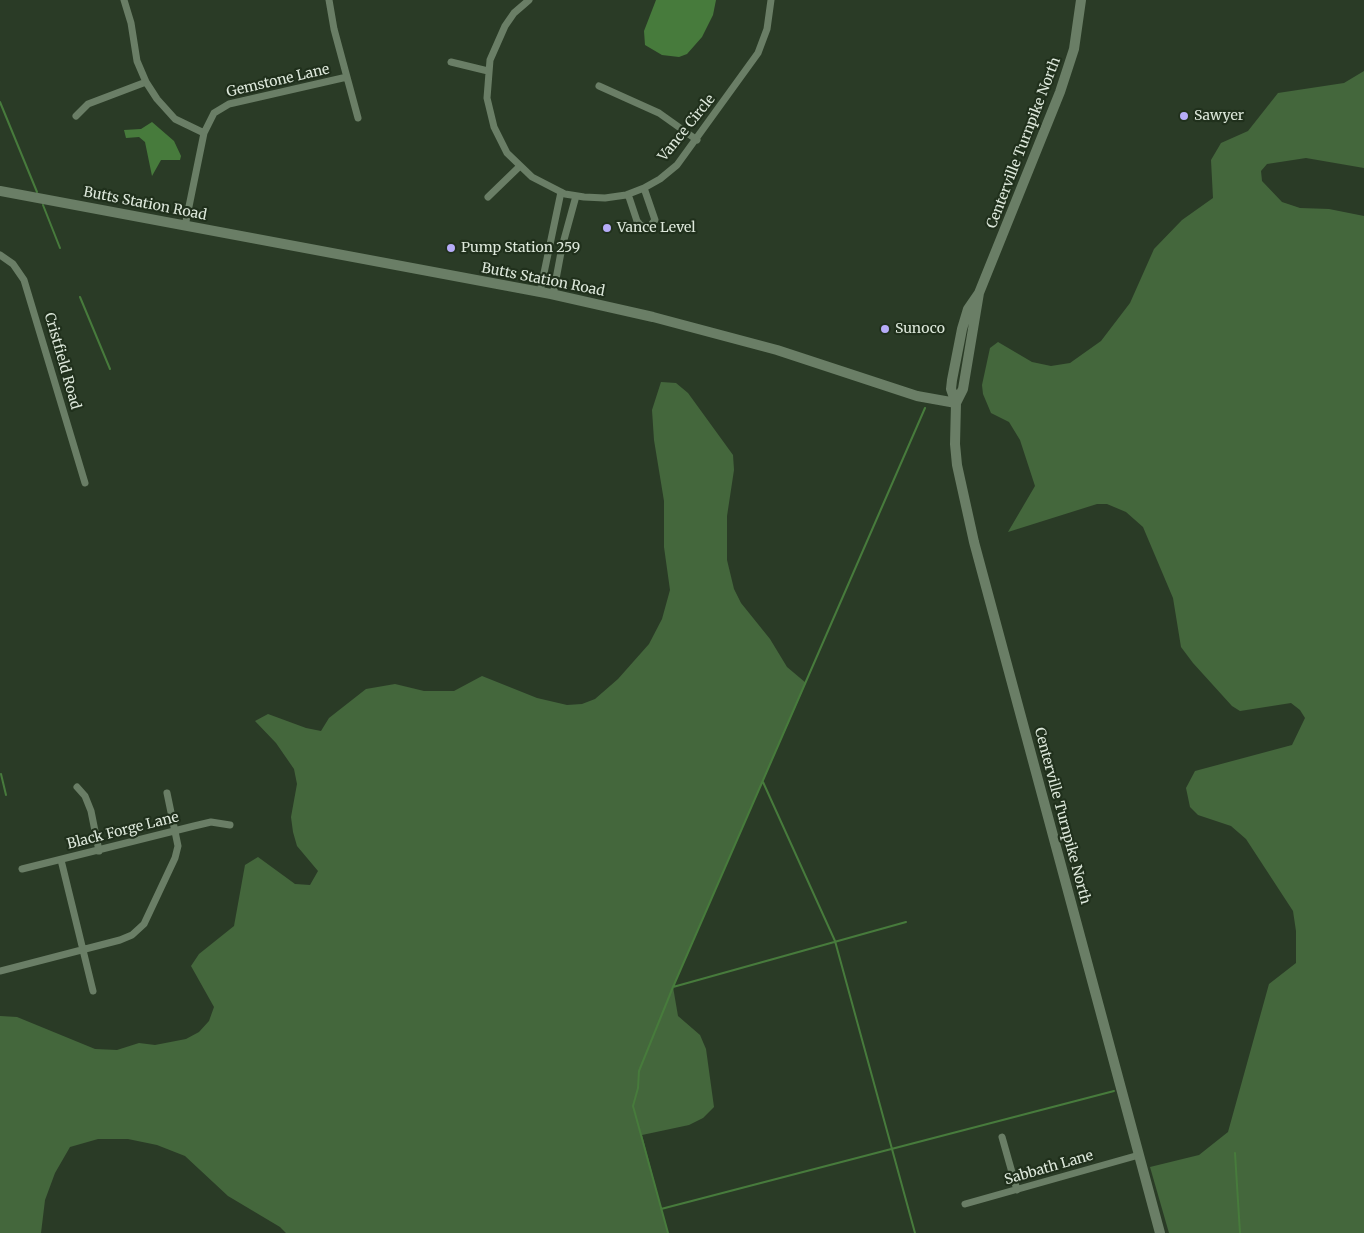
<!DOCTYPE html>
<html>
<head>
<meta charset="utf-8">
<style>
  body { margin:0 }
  canvas { display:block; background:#2a3b26 }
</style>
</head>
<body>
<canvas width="1364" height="1233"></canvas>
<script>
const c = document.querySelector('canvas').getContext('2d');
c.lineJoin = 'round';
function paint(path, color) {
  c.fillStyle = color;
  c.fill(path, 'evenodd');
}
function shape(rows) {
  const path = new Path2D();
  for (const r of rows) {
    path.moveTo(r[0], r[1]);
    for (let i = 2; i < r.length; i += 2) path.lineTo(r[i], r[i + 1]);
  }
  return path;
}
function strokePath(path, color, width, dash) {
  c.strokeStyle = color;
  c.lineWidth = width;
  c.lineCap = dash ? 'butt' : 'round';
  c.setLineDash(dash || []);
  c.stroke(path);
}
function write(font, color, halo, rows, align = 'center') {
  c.font = font + ' Merriweather,serif';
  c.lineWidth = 4.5;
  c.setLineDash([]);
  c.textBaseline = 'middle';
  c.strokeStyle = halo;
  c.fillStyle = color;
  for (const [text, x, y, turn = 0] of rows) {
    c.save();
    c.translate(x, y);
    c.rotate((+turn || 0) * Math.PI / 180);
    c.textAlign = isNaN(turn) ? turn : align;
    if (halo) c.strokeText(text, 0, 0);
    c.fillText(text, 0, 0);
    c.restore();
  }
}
paint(shape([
  [1364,71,1364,168,1306,158,1267,164,1261,171,1262,181,1282,202,1300,208,1329,209,1364,216,1364,1233,1169,1233,1150,1167,1199,1155,1228,1132,1269,984,1296,963,1296,931,1293,911,1246,839,1231,826,1198,815,1190,807,1186,788,1195,771,1292,745,1305,718,1300,710,1291,703,1240,711,1232,706,1193,663,1181,647,1173,598,1143,527,1126,512,1107,504,1097,504,1008,532,1035,486,1020,440,1009,422,991,413,983,394,982,385,990,348,998,342,1032,362,1051,366,1070,363,1101,341,1130,303,1154,249,1182,220,1213,198,1211,160,1221,143,1248,131,1278,93,1344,83],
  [661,382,676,383,688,393,733,455,734,470,727,516,727,560,734,589,741,603,770,639,787,667,806,683,673,987,678,1016,700,1035,706,1049,714,1107,703,1118,689,1125,642,1135,668,1233,286,1233,280,1227,228,1196,185,1156,157,1145,128,1139,98,1139,70,1147,55,1173,45,1200,41,1233,0,1233,0,1016,17,1017,95,1049,117,1050,139,1043,155,1045,186,1039,199,1032,209,1021,214,1007,191,966,199,954,234,926,245,865,258,857,295,884,310,885,318,871,297,846,293,832,291,817,297,784,294,769,276,743,255,721,268,714,306,728,321,731,329,718,366,689,395,684,424,691,454,691,482,676,537,698,567,705,582,704,595,699,618,679,649,644,662,619,670,590,664,547,664,501,654,440,652,410]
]), '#44673c');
paint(shape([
  [656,0,716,0,713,15,702,37,687,54,679,57,662,55,645,45,644,31],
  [152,122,174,141,181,156,180,160,161,160,152,176,145,142,139,137,126,138,124,130,141,129]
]), '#477b3c');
strokePath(shape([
  [0,102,37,192],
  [43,205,60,248],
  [80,297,110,369],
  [1,774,6,795],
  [763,782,835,941,915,1233],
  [673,987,906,922],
  [1235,1153,1240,1233],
  [661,1209,1114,1091],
  [668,1233,633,1106,638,1088,639,1071,673,987,925,408]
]), '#477b3c', 2);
strokePath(shape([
  [124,0,131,23,137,61,146,82,157,99,175,119,204,133],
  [329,0,334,29,358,118],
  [529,0,514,13,505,26,490,60,487,98,494,127,507,153,532,177,565,194,584,197,605,198,626,195,644,188,660,179,677,165,758,53,767,29,771,0],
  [451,62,488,71],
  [599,86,659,113,697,140],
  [76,116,88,104,146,82],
  [628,194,637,221,641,226,650,226,655,220,644,188],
  [488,197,520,166],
  [185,226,204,133,214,113,229,104,347,77],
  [0,255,13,264,24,280,85,483],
  [540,292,561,192],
  [553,295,562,247,576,196],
  [77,787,85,796,91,811,99,851],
  [61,860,93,991],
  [22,869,194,826,211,822,230,825],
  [0,971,120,940,132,935,144,924,175,858,178,846,167,793],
  [1002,1137,1017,1190],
  [965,1204,1139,1155]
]), '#6a7e66', 7);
strokePath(shape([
  [0,191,551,294,653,317,777,350,917,396,956,403],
  [979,293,963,389,956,403,955,444,957,465,974,542,1160,1233],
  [956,403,951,389,952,380,962,329,968,309,979,293,1060,92,1074,49,1081,0]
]), '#6a7e66', 10);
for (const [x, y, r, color] of [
  [1184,116,5,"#b6acf8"],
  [607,228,5,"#b6acf8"],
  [451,248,5,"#b6acf8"],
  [885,329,5,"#b6acf8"]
]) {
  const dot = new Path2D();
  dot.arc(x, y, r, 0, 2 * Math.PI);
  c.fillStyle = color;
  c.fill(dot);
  strokePath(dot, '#20301c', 2);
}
write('14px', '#dde8db', '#20301c', [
  ["Gemstone Lane",278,81,-13],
  ["Vance Circle",687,128,-51],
  ["Centerville Turnpike North",1024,143,-69],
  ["Butts Station Road",145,204,11],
  ["Butts Station Road",543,280,11],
  ["Cristfield Road",62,361,74],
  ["Centerville Turnpike North",1062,816,75],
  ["Black Forge Lane",123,831,-14],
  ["Sabbath Lane",1049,1168,-16]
]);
write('14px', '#dde8db', '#20301c', [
  ["Sawyer",1194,116],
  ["Vance Level",617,228],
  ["Pump Station 259",461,248],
  ["Sunoco",895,329]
], 'left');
</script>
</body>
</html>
